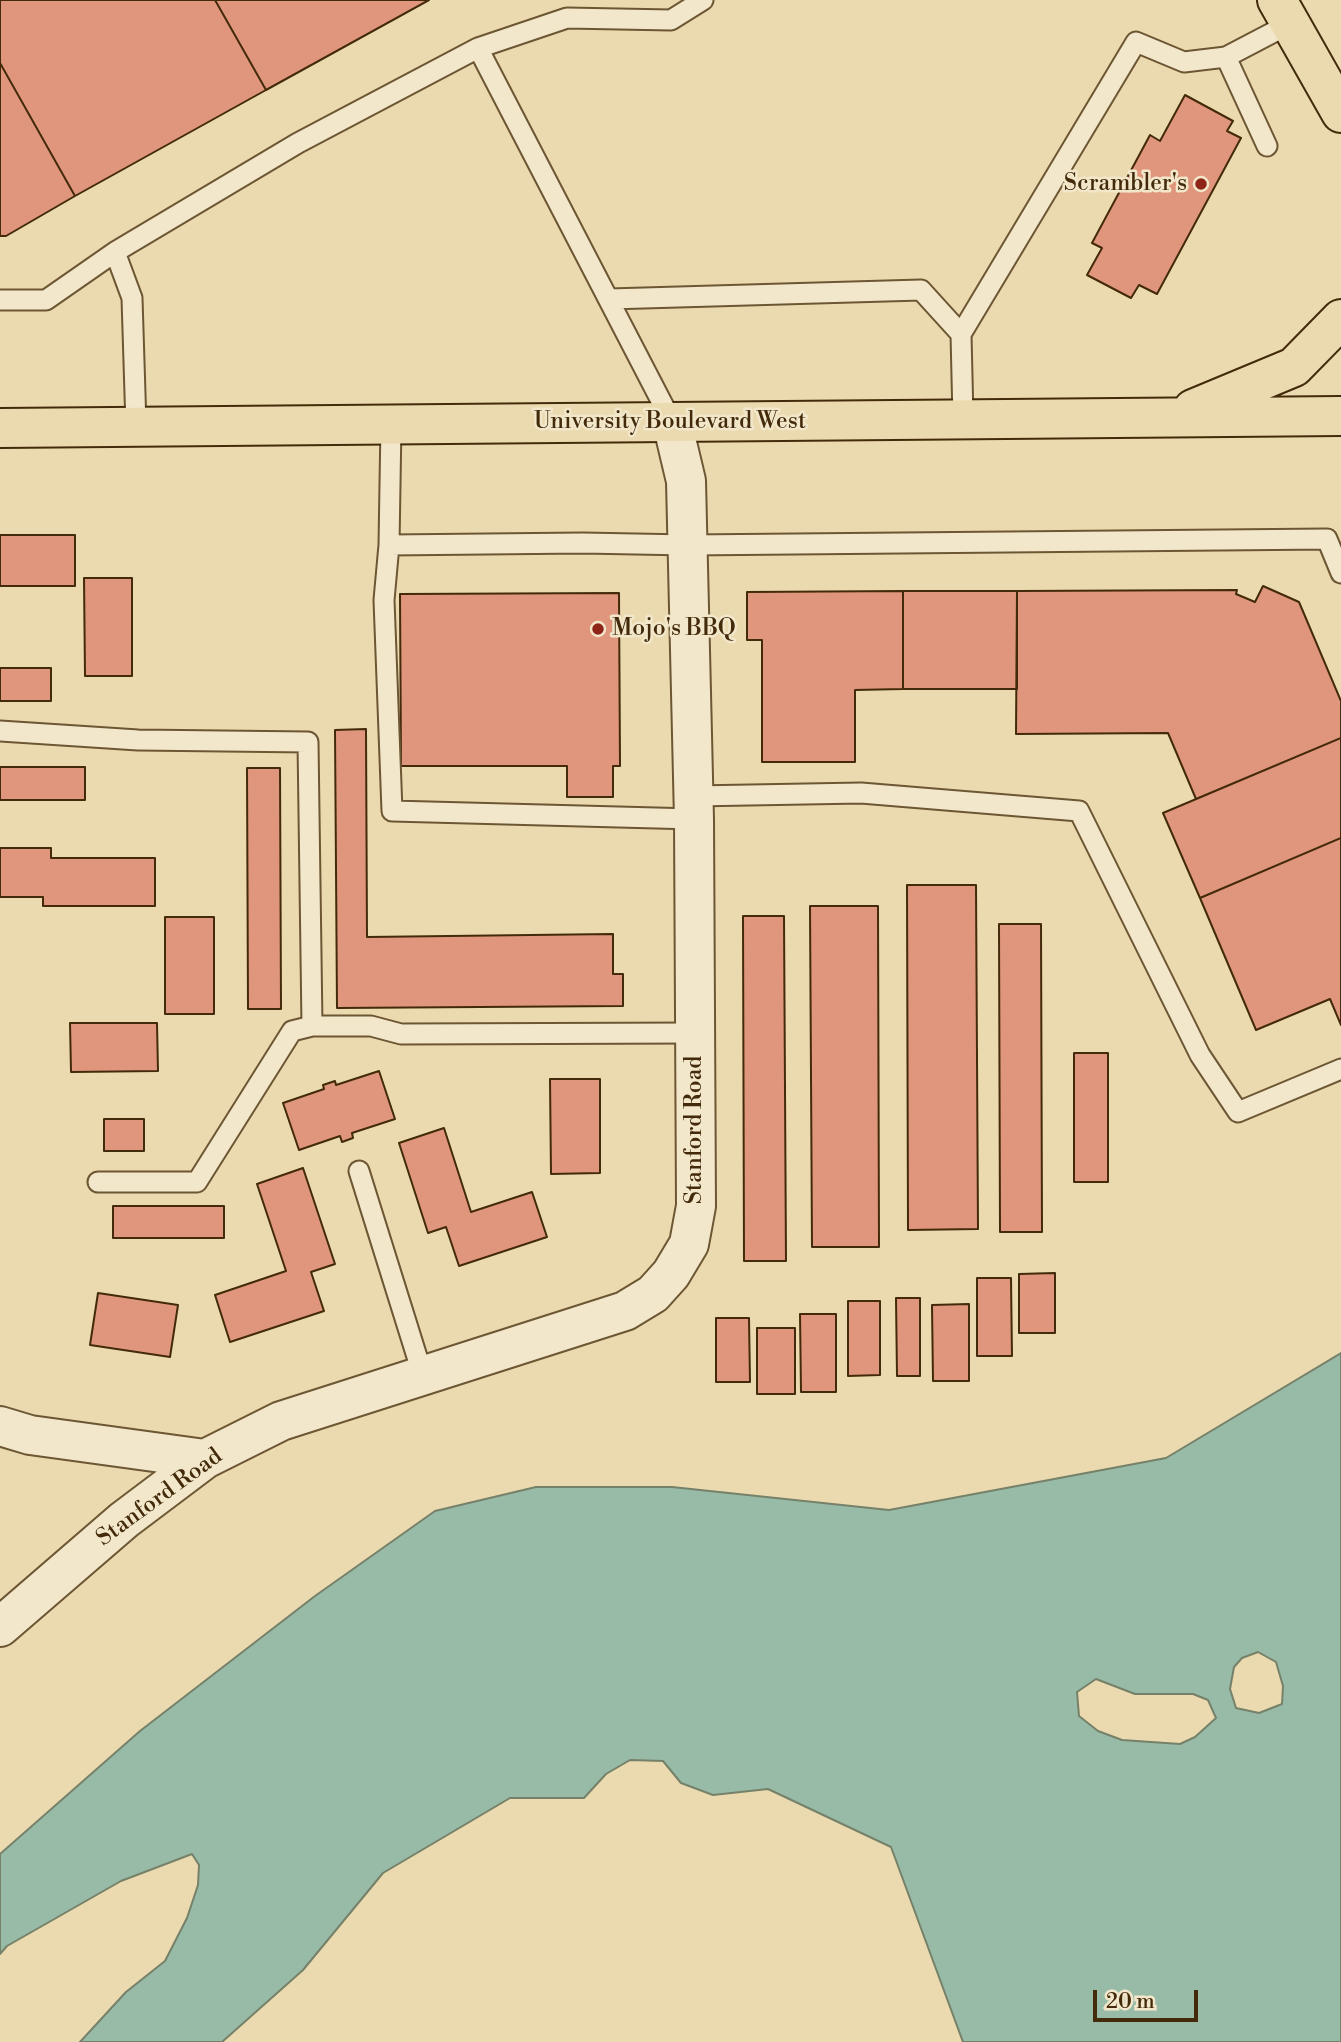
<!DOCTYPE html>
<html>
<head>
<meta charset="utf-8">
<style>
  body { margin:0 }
  #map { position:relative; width:1341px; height:2042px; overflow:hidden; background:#ebdaaf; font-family:"Libre Bodoni",serif }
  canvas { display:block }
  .scale { position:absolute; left:1093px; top:1990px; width:105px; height:32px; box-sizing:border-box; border:4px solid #422a0a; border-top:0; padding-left:9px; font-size:21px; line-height:24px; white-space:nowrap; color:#422a0a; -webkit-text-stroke:5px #f2e7cb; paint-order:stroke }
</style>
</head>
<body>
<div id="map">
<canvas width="1341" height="2042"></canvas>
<div class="scale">20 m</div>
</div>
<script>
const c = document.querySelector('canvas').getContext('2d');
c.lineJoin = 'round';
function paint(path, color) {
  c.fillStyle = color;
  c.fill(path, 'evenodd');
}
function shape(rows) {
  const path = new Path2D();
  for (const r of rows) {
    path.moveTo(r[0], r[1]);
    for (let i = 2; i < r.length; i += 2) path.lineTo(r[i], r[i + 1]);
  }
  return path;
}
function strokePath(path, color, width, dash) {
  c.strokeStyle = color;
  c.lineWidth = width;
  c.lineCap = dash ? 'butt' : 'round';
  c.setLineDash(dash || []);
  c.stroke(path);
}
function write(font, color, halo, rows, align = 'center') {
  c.font = font + ' "Libre Bodoni",serif';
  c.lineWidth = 5;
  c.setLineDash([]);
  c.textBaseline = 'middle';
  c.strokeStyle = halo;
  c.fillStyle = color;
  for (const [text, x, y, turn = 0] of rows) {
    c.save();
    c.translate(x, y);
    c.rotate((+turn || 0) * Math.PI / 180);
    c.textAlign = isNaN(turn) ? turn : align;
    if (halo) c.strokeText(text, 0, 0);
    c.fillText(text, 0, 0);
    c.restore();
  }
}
const water = shape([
  [1341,1353,1341,2042,963,2042,891,1847,768,1789,713,1795,681,1783,663,1761,630,1760,606,1774,584,1798,510,1798,383,1873,303,1970,222,2042,80,2042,126,1992,165,1961,187,1918,198,1885,199,1865,192,1854,121,1881,7,1946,0,1954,0,1854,140,1731,315,1596,435,1511,536,1487,672,1487,889,1510,1166,1458,1341,1353],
  [1258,1652,1276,1662,1283,1686,1282,1704,1259,1713,1236,1708,1230,1689,1234,1667,1242,1658,1258,1652],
  [1096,1679,1135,1694,1193,1694,1208,1700,1216,1718,1195,1737,1180,1744,1122,1740,1098,1731,1079,1716,1077,1692,1096,1679]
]);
paint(water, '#98bba8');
strokePath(water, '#768169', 2);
const building = shape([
  [0,0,215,0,266,90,75,196,0,63,0,0],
  [215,0,429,0,266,90,215,0],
  [0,63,75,196,6,236,0,236,0,63],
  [1185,95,1233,121,1227,131,1241,138,1157,294,1139,285,1131,298,1087,275,1102,248,1092,243,1150,135,1160,141,1185,95],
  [0,535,75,535,75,586,0,586,0,535],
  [84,578,132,578,132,676,85,676,84,578],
  [1263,586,1299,602,1341,701,1341,738,1196,799,1168,733,1016,734,1017,591,1237,590,1236,594,1255,602,1263,586],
  [903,591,1017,591,1017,689,903,689,903,591],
  [903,591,903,689,855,690,855,762,762,762,762,640,747,640,747,592,903,591],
  [619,593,620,766,613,766,613,797,567,797,567,766,401,766,400,594,619,593],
  [0,668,51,668,51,701,0,701,0,668],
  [366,729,367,937,613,934,613,974,623,974,623,1006,337,1008,335,730,366,729],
  [1341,738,1341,838,1200,898,1163,813,1341,738],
  [0,767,85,767,85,800,0,800,0,767],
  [247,768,280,768,281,1009,248,1009,247,768],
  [1341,838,1341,1025,1330,999,1256,1030,1200,898,1341,838],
  [0,848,51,848,51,858,155,858,155,906,43,906,43,897,0,897,0,848],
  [907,885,976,885,978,1229,908,1230,907,885],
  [810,906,878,906,879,1247,812,1247,810,906],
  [743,916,784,916,786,1261,744,1261,743,916],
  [165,917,214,917,214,1014,165,1014,165,917],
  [999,924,1041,924,1042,1232,1000,1232,999,924],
  [70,1023,157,1023,158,1071,71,1072,70,1023],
  [1074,1053,1108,1053,1108,1182,1074,1182,1074,1053],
  [379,1071,395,1119,352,1133,353,1138,342,1142,340,1136,299,1150,283,1103,324,1089,323,1085,335,1081,336,1085,379,1071],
  [550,1079,600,1079,600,1173,551,1174,550,1079],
  [104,1119,144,1119,144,1151,104,1151,104,1119],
  [444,1128,471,1212,532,1192,547,1237,459,1266,446,1227,428,1233,399,1143,444,1128],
  [303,1168,335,1264,311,1272,324,1311,230,1342,215,1295,286,1271,257,1184,303,1168],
  [113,1206,224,1206,224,1238,113,1238,113,1206],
  [1055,1273,1055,1333,1019,1333,1019,1274,1055,1273],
  [977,1278,1011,1278,1012,1356,977,1356,977,1278],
  [98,1293,178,1305,170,1357,90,1345,98,1293],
  [896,1298,920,1298,920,1376,897,1376,896,1298],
  [848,1301,880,1301,880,1375,848,1376,848,1301],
  [969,1304,969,1381,933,1381,932,1305,969,1304],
  [800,1314,836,1314,836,1392,801,1392,800,1314],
  [716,1318,749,1318,750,1382,716,1382,716,1318],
  [757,1328,795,1328,795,1394,757,1394,757,1328]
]);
paint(building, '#e0967c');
strokePath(building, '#422a0a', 2);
const lane = shape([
  [478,48,567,18,671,20,703,0],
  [1226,57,1267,146],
  [115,252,132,298,136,426],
  [609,299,921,290,961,334],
  [0,300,46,300,115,252,298,143,478,48,672,422],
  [963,419,961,334,1136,42,1184,62,1226,57,1291,23],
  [391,424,389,545,583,543,688,545,1327,539,1341,573],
  [389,545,384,600,392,811,694,819],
  [0,731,138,740,308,742,312,1026,371,1026,401,1034,695,1033],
  [694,796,861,793,1079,811,1200,1055,1238,1112,1341,1069],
  [359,1171,423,1376],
  [98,1182,197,1182,292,1031,312,1026]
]);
const street = shape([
  [0,1426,30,1435,205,1459],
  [0,1627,124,1520,205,1459,281,1421,625,1311,653,1294,671,1274,689,1244,696,1206,694,819,686,481,672,422]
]);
const primary = shape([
  [1277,0,1341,113],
  [1193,409,1294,367,1341,319],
  [0,428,1341,416]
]);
strokePath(lane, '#6c5633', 23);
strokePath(street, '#6c5633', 42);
strokePath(primary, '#422a0a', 42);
strokePath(lane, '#f2e7cb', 19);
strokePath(street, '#f2e7cb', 38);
strokePath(primary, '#ebdaaf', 38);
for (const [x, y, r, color] of [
  [1201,184,7,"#8f2418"],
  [598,629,7,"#8f2418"]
]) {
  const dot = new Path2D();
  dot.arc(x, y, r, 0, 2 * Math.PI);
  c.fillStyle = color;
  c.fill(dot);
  strokePath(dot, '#f2e7cb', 2.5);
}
write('23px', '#422a0a', '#f2e7cb', [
  ["Scrambler's",1187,184],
  ["Mojo's BBQ",612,629,"left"]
], 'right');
write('23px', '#422a0a', '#f2e7cb', [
  ["University Boulevard West",670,422],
  ["Stanford Road",695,1130,-90],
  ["Stanford Road",160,1498,-36]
]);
</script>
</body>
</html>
